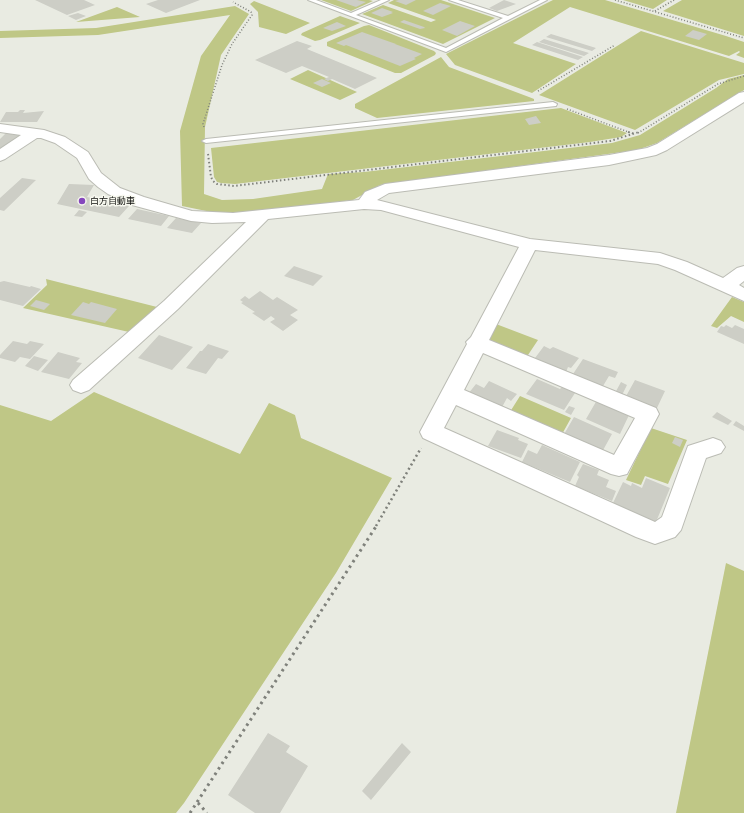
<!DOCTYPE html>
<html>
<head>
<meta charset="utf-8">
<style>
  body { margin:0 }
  canvas { display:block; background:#e9ebe2 }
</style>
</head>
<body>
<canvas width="744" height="813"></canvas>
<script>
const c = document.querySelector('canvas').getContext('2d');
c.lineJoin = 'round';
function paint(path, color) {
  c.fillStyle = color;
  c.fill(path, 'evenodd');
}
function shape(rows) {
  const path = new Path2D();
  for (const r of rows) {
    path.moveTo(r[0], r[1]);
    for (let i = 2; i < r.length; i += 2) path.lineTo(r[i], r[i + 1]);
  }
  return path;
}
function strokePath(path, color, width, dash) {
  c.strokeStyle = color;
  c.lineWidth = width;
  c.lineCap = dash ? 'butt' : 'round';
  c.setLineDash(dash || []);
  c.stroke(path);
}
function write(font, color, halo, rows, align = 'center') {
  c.font = font + ' Figtree,"Noto Sans JP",sans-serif';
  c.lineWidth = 3;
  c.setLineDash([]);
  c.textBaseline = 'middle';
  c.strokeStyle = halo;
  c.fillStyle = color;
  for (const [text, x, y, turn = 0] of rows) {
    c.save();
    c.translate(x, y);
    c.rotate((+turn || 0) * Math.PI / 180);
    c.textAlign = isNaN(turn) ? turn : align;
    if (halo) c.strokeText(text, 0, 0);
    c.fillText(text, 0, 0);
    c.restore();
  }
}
paint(shape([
  [321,0,369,0,373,1,351,11],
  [394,0,441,0,495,18,443,44,362,14,383,5,431,22,436,20,388,3],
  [553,0,605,0,726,36,744,42,744,58,736,55,740,52,739,51,729,56,570,7,513,43,576,64,532,93,455,65,446,54],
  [623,0,667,0,653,9],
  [682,0,744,0,744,36,663,11],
  [254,1,305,21,310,23,286,34,259,27,258,12,250,4],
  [235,6,249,14,221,55,205,127,204,194,222,200,253,199,322,189,328,174,364,172,612,143,640,135,716,88,728,79,744,75,744,90,657,143,637,150,380,185,353,200,241,213,216,213,182,206,180,131,201,56,230,15,98,35,0,38,0,31,96,28],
  [117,7,140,17,76,22],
  [340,16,360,23,320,40,315,41,301,35,302,33],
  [369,25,434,51,436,53,435,55,401,73,395,73,327,46,327,42,364,26],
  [641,31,744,63,744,74,719,80,635,130,539,95],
  [441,57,449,67,529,97,534,99,534,101,377,118,355,108,355,104],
  [308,70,357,92,340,100,290,79],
  [561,108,627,133,621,137,590,142,235,184,221,183,217,182,214,177,211,148],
  [46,279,157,307,129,332,23,308,47,285],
  [732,297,744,302,744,322,731,316,717,328,711,326],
  [496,324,538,340,526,358,492,344,488,338],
  [94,392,240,454,269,403,295,415,301,438,392,478,336,573,184,803,176,813,0,813,0,405,51,421],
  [520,396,571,418,561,436,508,415],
  [651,428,687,440,668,484,645,476,641,485,626,480],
  [726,563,744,571,744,813,676,813]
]), '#bfc786');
paint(shape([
  [35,0,84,0,95,5,67,15],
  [158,0,200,0,166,13,146,4],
  [336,0,357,0,366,2,356,7],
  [399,0,416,0,406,5,395,1],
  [504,0,516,4,497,11,489,8],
  [440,3,451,6,433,15,423,11],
  [382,8,393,12,391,12,393,13,382,17,371,13],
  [78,13,86,16,76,20,68,16],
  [404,20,424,27,425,28,420,29,400,22],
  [460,21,475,26,457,36,442,30],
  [337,22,346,26,332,31,323,28],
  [693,30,707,34,699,40,685,36],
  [362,32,396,44,395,44,422,54,414,58,416,59,400,66,346,45,344,46,336,43],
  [551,34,596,48,592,51,546,37],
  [544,39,589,53,584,56,539,42],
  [297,41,312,46,307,49,377,78,355,89,332,79,328,81,324,79,329,77,302,66,286,73,255,60],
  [537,42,583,57,578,60,532,45],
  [322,79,331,83,322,87,313,83],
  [20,110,25,110,23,113,44,111,37,122,0,122,6,112,18,112],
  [536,116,541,123,529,125,525,119],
  [6,133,22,136,0,152,0,139],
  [22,178,36,180,4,211,0,210,0,198],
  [69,184,94,185,87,197,129,206,119,217,57,204],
  [137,209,169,216,161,226,128,219],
  [79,210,87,212,82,217,74,216],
  [176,218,201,223,192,233,167,228],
  [294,266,323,276,313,286,284,276],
  [4,281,30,287,31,286,41,289,23,306,0,300,0,282],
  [260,291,273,300,277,297,298,310,290,315,298,320,283,331,270,322,275,319,271,316,264,321,252,313,255,312,241,303,243,302,240,300,245,296,249,299],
  [36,300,50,304,44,310,30,306],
  [83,302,89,304,91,302,117,309,105,323,71,315],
  [726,325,732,328,735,325,744,329,744,344,717,332,721,326,724,327],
  [159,335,193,347,172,370,138,358],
  [13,341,27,344,30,341,44,344,30,359,20,357,15,362,0,358,0,355],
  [208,344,229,351,222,359,218,358,206,374,186,368,200,351,202,351],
  [544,346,550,349,553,347,579,358,571,368,568,367,566,372,543,363,544,362,535,358],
  [58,352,80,358,76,362,82,363,69,379,41,372],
  [34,356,48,360,38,371,25,366],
  [583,359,618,372,615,378,609,376,603,386,573,374],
  [537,379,560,389,562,387,575,393,564,410,526,394],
  [635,380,665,391,656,410,625,398],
  [489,381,517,394,511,401,507,398,501,409,468,394,476,384,484,388],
  [621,382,627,385,622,395,615,393],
  [597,400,630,413,620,434,586,419],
  [569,406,575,408,571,415,565,412],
  [717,412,732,421,728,425,712,417],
  [574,417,612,434,602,452,563,436],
  [736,421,744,426,744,431,733,425],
  [497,430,519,438,518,440,528,444,521,458,488,446],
  [675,437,683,440,680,447,672,443],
  [542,445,580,462,570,482,522,462,528,450,537,454],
  [583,464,599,470,597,475,609,480,606,487,616,491,612,501,575,486,579,477,577,475],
  [646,478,670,488,656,522,613,503,623,482,631,486,632,483,642,488],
  [268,733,290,746,286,752,308,766,280,813,255,813,228,795],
  [402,743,411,752,371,800,362,791]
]), '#cdcec6');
const service = shape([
  [308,0,316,0,351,13,381,0,389,0,356,15,446,48,503,18,449,0,458,0,508,16,540,0,547,0,446,52,308,0],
  [553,102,557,104,556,106,206,143,202,141,206,139,553,102]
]);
const minor = shape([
  [744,92,744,102,667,150,656,155,609,165,389,193,377,200,530,239,660,253,687,262,723,278,737,268,744,266,744,281,739,285,744,288,744,301,675,270,658,264,535,250,489,340,656,408,659,414,627,474,619,476,611,474,456,405,444,428,655,522,662,517,688,446,713,438,721,441,725,447,721,453,706,458,681,530,675,537,655,544,636,537,423,438,420,432,467,344,466,342,471,337,519,247,381,210,364,209,268,219,178,309,89,390,81,393,73,390,70,385,73,380,164,301,246,222,212,223,191,221,132,205,108,194,98,187,89,179,77,158,55,143,41,138,37,138,5,159,0,161,0,149,21,135,0,132,0,124,44,130,65,137,88,152,101,173,120,188,144,197,192,211,233,213,359,200,365,192,385,184,609,155,647,148,657,144,739,93,744,92],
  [483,353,635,418,614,455,464,390,483,353]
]);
strokePath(service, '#bbbcb4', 2);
strokePath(minor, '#bbbcb4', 2);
strokePath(shape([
  [615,0,744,38],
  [655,11,674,0],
  [538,91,615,45],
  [567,109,631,133],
  [204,127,203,124,222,65,232,44,252,15,251,12,233,2],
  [638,133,718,84,744,76]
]), '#7f817b', 1.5, [1, 2]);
strokePath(shape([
  [628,132,635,134],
  [208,154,211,177,213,181,217,184,234,186,610,141,639,132]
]), '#7f817b', 2, [1.5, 2.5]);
strokePath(shape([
  [376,526,421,448]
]), '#7f817b', 2.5, [2, 3]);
strokePath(shape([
  [198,803,207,813],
  [190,813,377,525]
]), '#7f817b', 3, [2.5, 4]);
paint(service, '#fff');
paint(minor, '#fff');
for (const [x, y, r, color] of [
  [82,201,4,"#8547bd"]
]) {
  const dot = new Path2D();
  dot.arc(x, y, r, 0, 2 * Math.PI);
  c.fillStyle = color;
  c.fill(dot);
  strokePath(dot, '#f7f8ef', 1.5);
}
write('9px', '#0c0d0a', '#f7f8ef', [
  ["白方自動車",90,201]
], 'left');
</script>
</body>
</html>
